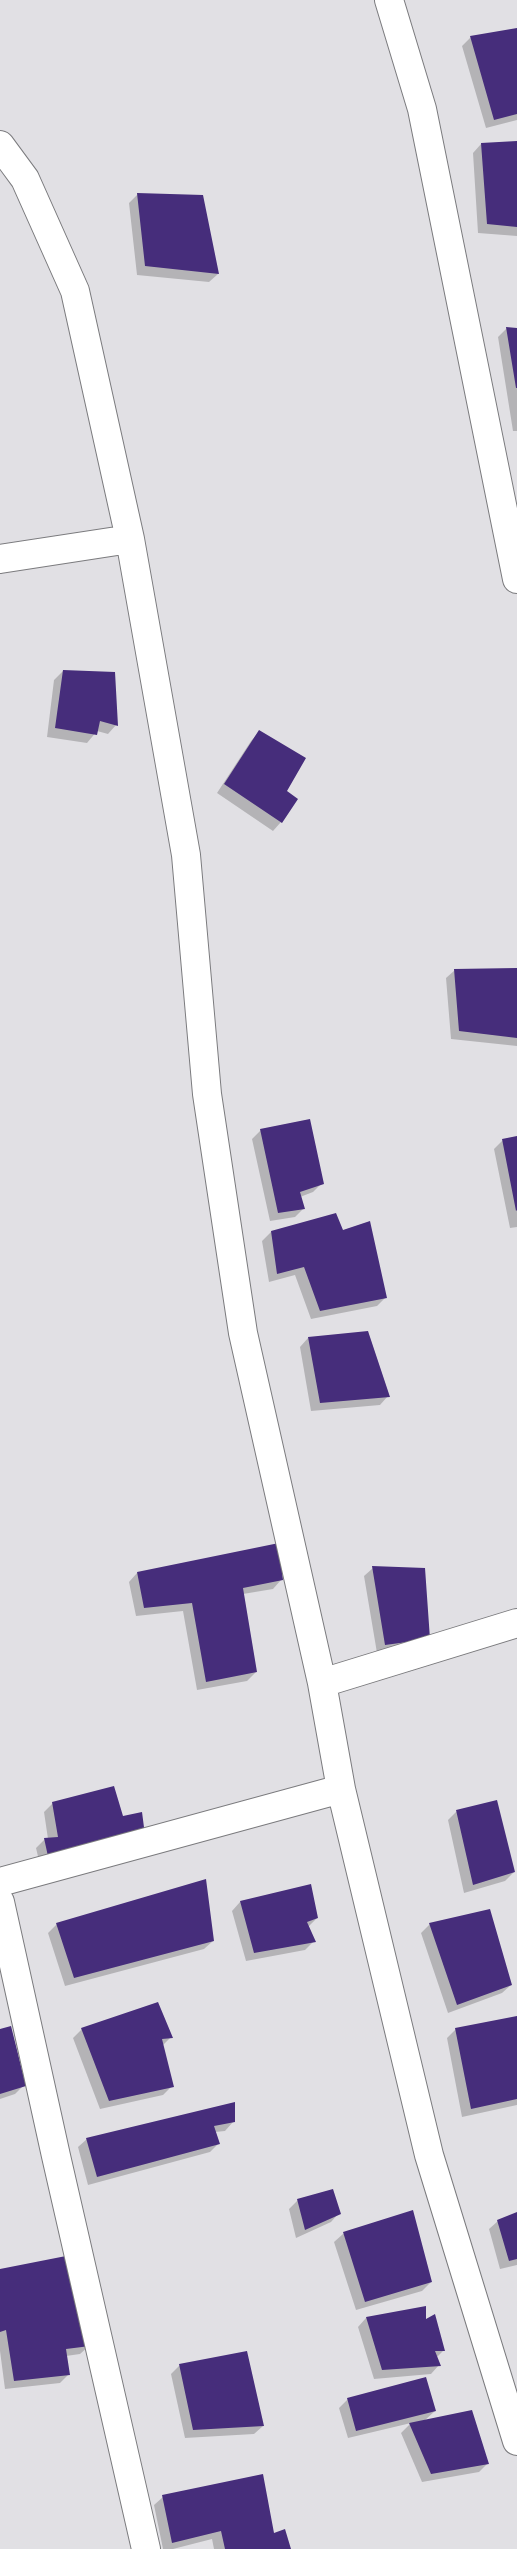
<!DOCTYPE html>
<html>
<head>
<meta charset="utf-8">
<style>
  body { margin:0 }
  canvas { display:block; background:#e1e0e4 }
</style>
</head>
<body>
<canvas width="517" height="2549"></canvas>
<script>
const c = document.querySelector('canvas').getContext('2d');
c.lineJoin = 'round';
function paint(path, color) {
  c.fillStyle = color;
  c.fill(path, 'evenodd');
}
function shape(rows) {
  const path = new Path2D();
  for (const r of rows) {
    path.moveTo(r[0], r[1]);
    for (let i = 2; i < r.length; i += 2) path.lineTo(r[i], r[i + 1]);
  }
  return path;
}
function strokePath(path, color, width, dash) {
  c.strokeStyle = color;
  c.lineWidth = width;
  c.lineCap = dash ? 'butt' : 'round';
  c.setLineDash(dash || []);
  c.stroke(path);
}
paint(shape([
  [517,29,517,120,486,128,462,46,471,37],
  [517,142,517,236,478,233,473,153,481,144],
  [138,194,202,196,218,274,209,282,137,275,129,203],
  [507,328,517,329,517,431,513,431,498,337],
  [63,671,116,725,108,734,97,731,87,743,47,737,54,680],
  [259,732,285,792,281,822,273,831,217,793,251,741],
  [517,969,517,1046,451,1039,446,978,455,970],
  [261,1130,322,1183,313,1192,300,1197,304,1208,295,1217,270,1221,252,1139],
  [517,1137,517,1227,510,1228,494,1149,502,1141],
  [343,1231,386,1297,377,1306,311,1319,295,1275,269,1282,262,1241,271,1232],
  [308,1338,388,1396,380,1405,311,1411,300,1347],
  [373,1568,420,1647,377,1653,364,1576],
  [137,1573,281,1580,273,1589,243,1594,256,1672,247,1681,197,1690,183,1611,136,1616,129,1582],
  [496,1801,514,1872,505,1881,464,1893,448,1820,456,1812],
  [53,1803,122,1817,41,1869,36,1848,45,1839,48,1839,44,1812],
  [240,1902,317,1918,308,1927,314,1941,305,1950,246,1961,232,1911],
  [57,1924,213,1941,204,1949,65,1986,48,1933],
  [430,1924,511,1985,502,1993,448,2013,421,1933],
  [517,2017,517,2105,462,2117,447,2038,456,2029],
  [82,2029,171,2037,162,2046,172,2086,163,2095,100,2109,73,2038],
  [0,2030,24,2085,15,2094,0,2099],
  [233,2122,225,2131,215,2132,219,2143,210,2152,88,2185,78,2147,87,2139],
  [298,2200,339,2213,331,2222,296,2238,289,2209],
  [412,2212,431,2282,422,2291,356,2310,334,2242,343,2234],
  [517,2213,517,2265,500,2269,489,2229,498,2221],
  [0,2270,89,2346,80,2354,66,2356,68,2375,60,2383,5,2389,0,2351],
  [366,2318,425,2321,444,2350,436,2358,439,2365,431,2374,374,2379,358,2327],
  [246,2353,263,2426,254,2434,185,2438,171,2374,179,2366],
  [348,2399,435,2411,424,2421,488,2463,479,2472,422,2482,401,2433,411,2423,348,2438,339,2408],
  [163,2497,273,2534,289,2549,214,2549,212,2539,173,2549,163,2549,154,2505]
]), '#0003');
paint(shape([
  [517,28,517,114,494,120,470,36],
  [517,141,517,227,487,224,481,143],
  [137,193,203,195,219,274,145,266],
  [506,327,517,328,517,388,516,388],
  [63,670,115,672,118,726,100,721,97,735,55,728],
  [259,730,306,758,287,791,298,799,282,823,224,784],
  [517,968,517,1038,459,1031,454,969],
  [310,1119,324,1184,300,1192,305,1209,278,1213,260,1129],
  [517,1136,517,1210,516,1211,502,1139],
  [336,1213,343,1230,370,1221,387,1298,320,1311,304,1267,277,1274,271,1231],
  [368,1331,390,1397,320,1403,308,1337],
  [279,1543,283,1580,243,1588,257,1672,206,1682,192,1603,144,1608,137,1572],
  [372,1566,425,1568,430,1639,385,1645],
  [114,1786,123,1816,142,1812,145,1835,49,1861,44,1838,58,1837,52,1802],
  [497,1800,515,1872,473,1885,456,1810],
  [206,1879,214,1941,74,1978,56,1923],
  [311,1884,318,1918,307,1922,316,1942,254,1953,240,1901],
  [490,1909,512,1985,457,2005,429,1923],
  [158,2002,173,2038,162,2039,174,2087,109,2101,81,2028],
  [517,2016,517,2099,471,2109,455,2028],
  [11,2026,26,2086,0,2094,0,2029],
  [235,2102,235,2122,214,2126,220,2144,97,2177,86,2138],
  [333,2189,341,2214,305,2230,297,2199],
  [413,2210,432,2282,365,2302,343,2232],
  [517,2212,517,2259,509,2261,497,2220],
  [66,2256,90,2346,66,2349,70,2375,14,2381,6,2330,0,2332,0,2269],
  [426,2306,426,2319,435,2314,445,2351,435,2351,441,2366,382,2370,366,2317],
  [247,2351,264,2426,193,2430,179,2364],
  [426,2377,436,2411,356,2431,347,2398],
  [472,2410,489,2464,431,2474,409,2423],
  [263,2474,274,2533,285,2529,291,2549,225,2549,221,2531,172,2543,162,2495]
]), '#462d7b');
const minor = shape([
  [389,0,422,109,517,579],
  [0,145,25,179,75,291,130,539,186,855,207,1094,243,1333,322,1683,341,1789,429,2155,517,2441],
  [0,559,130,539],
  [322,1683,517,1623],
  [0,1882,341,1789],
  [0,1902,56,2156,146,2549]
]);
strokePath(minor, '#7b7b7e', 30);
strokePath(minor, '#fff', 28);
</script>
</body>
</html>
